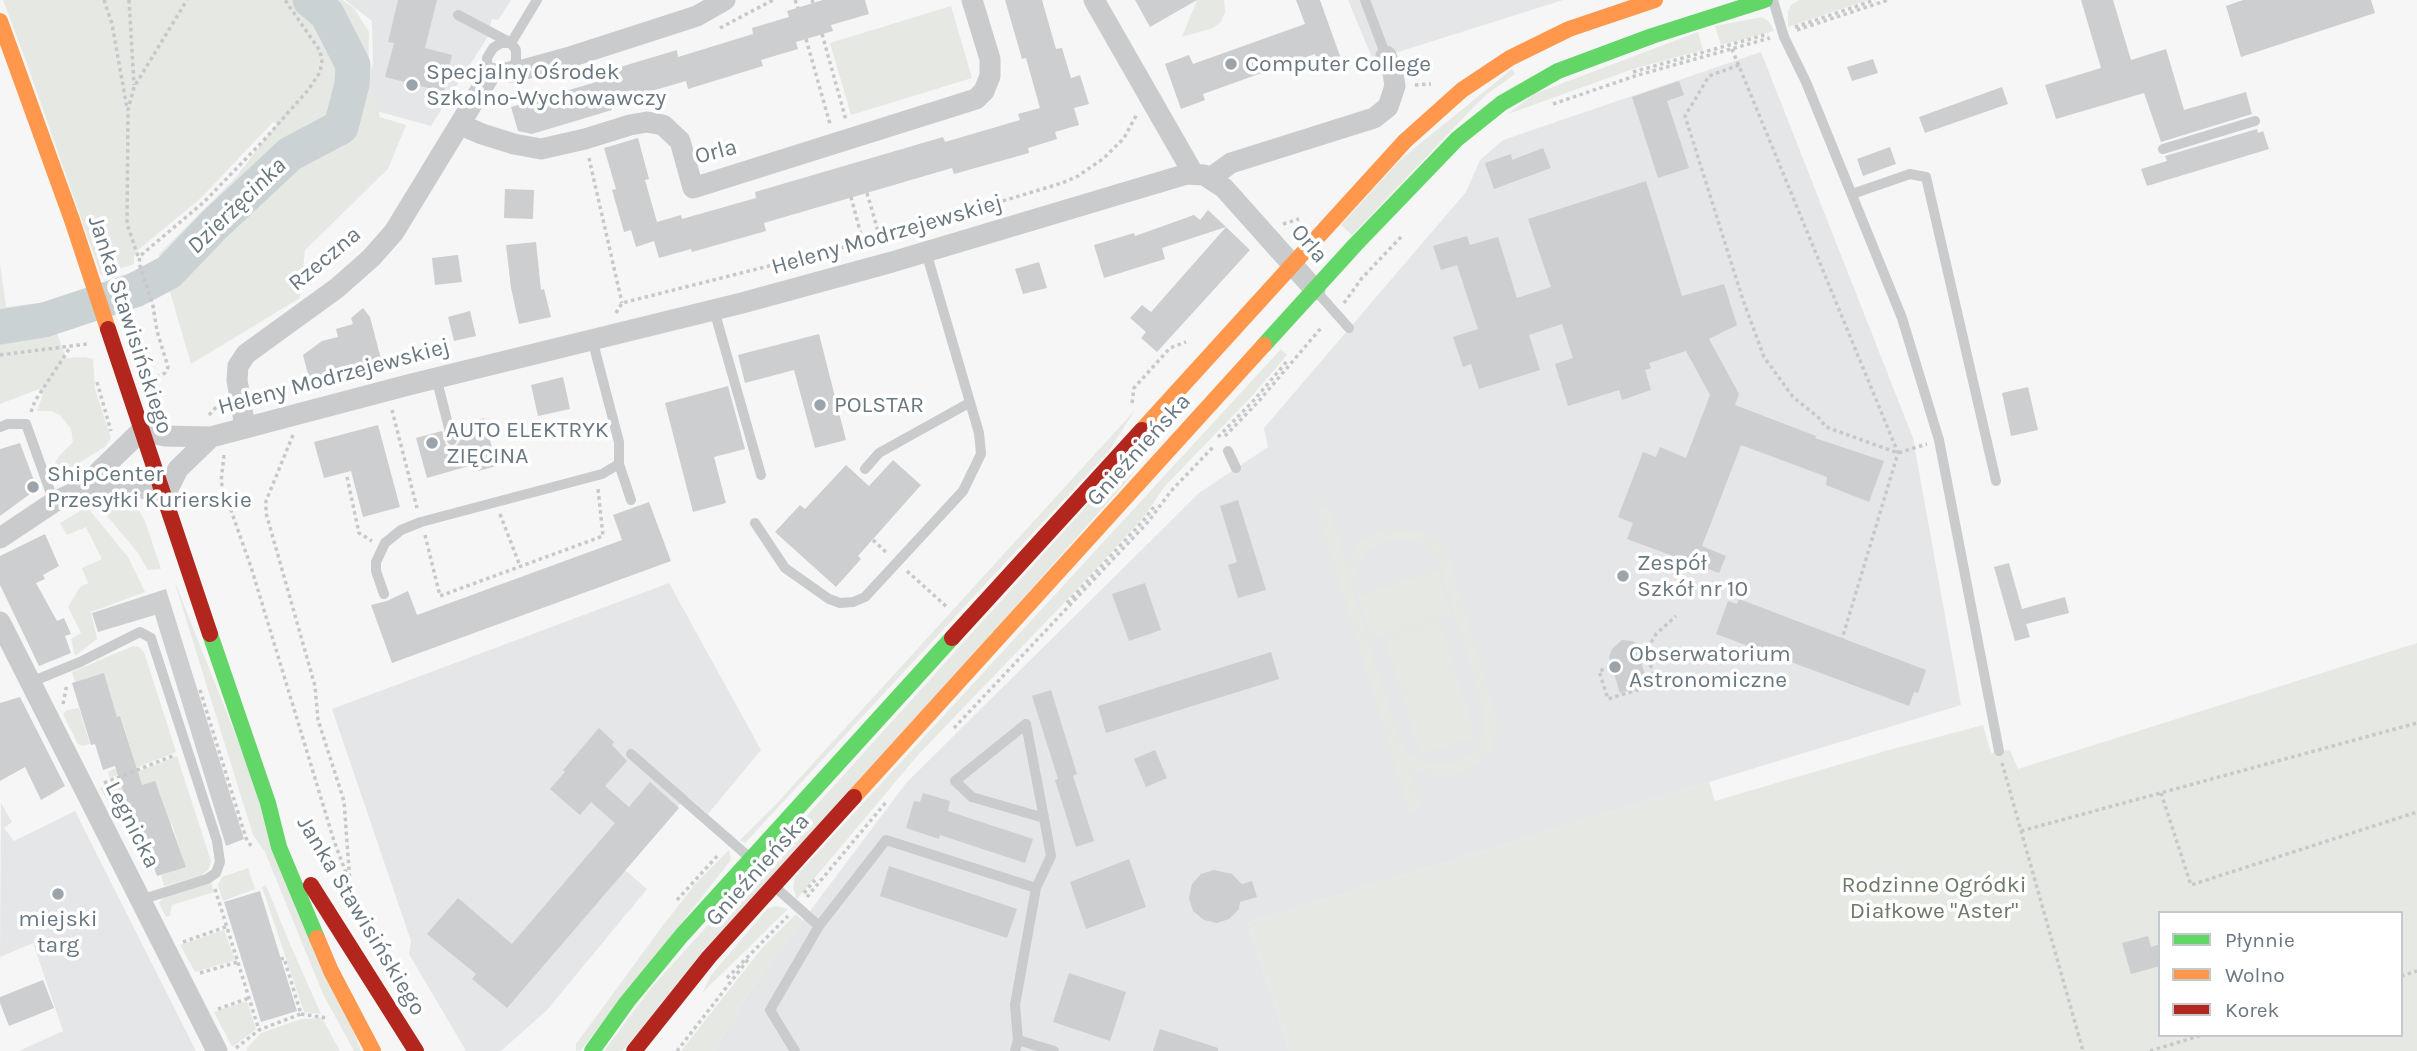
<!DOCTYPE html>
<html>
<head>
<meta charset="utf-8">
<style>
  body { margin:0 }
  #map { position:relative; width:2417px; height:1051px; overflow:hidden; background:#f6f6f6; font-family:Karla,sans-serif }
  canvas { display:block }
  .legend { position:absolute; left:2158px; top:911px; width:245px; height:126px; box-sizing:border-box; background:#fff; border:2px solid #c3c9cd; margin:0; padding:9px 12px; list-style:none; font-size:21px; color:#6a7882 }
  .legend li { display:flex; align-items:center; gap:14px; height:35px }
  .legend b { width:35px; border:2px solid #c3c9cd }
</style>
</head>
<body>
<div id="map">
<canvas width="2417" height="1051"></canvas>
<ul class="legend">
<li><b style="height:9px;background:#63d668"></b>Płynnie</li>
<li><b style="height:9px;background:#ff974d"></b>Wolno</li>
<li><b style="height:9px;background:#b3261e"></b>Korek</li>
</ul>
</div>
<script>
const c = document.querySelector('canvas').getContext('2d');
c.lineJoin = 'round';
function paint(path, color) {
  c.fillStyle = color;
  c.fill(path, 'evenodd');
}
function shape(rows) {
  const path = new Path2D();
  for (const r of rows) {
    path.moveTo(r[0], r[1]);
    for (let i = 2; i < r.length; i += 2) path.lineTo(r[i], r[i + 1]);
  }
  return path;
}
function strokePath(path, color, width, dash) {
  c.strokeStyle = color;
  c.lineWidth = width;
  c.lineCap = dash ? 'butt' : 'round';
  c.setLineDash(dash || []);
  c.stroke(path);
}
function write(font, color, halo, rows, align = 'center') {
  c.font = font + ' Karla,sans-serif';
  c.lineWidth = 7;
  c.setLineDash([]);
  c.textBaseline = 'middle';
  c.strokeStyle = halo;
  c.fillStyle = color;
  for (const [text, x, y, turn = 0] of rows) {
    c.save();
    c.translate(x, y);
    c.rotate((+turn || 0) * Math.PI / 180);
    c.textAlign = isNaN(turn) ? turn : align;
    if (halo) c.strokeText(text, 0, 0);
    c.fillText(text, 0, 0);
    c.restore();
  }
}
paint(shape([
  [345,0,511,0,498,20,492,19,487,38,431,126,362,107,373,63,372,21],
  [1348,0,1563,0,1373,60],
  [1761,52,1913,438,1961,705,1248,923,1290,1051,714,1051,749,992,907,782,1199,493,1268,447,1264,428,1466,192,1480,160,1503,140],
  [669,583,761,750,708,814,687,796,678,806,679,808,625,870,647,889,547,1010,501,1051,466,1051,409,954,411,941,332,709],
  [1,803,12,822,4,828,14,841,75,811,196,1051,19,1051,63,1031,33,943,0,957]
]), '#e5e6e7');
paint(shape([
  [3,0,342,0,354,8,369,32,368,75,380,117,406,125,388,169,305,250,300,298,191,364,159,254,236,177,277,124,273,122,201,198,138,250,134,257,134,264,101,275,26,61],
  [1197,0,1224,0,1225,12,1221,22,1213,28,1182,37],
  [1799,0,1868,0,1788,27,1788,12,1791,5],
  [951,6,972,78,851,115,830,43],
  [1762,17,1769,22,1774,31,1721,45,1715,26],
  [1698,32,1703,50,1633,69,1508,114,1534,94],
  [1512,69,1515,74,1486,95,1469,112,1352,235,1341,225,1401,159],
  [0,264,6,307,46,302,66,358,85,357,93,359,95,389,111,438,106,446,57,477,53,467,59,456,73,442,71,429,60,415,51,411,37,411,43,394,39,389,0,404],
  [1281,349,1287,355,1252,396,1165,486,1143,518,1064,603,918,755,797,899,793,888,795,877],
  [1135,410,1109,451,745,843,740,840,776,804],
  [1159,426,1164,431,1125,483,622,1051,604,1051,651,988],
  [129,500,138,509,145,521,161,569,148,570,138,553,103,511,106,504],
  [1329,506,1346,565,1357,546,1365,539,1388,529,1415,530,1437,542,1443,550,1449,559,1498,723,1490,750,1483,758,1464,772,1445,777,1425,774,1409,767,1421,809,1410,813,1317,510],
  [1394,539,1411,541,1421,546,1429,551,1440,564,1485,715,1485,726,1479,745,1466,757,1450,765,1441,766,1423,762,1407,752,1400,743,1353,590,1355,571,1363,556,1373,547],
  [87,507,128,557,145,592,91,612,97,639,75,656,71,639,81,633,68,607,80,587,88,583,82,568,102,559,86,527,67,535,60,523],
  [1438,571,1451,615,1371,639,1358,596],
  [174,580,361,1051,354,1051,323,994,265,852,253,835],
  [1440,620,1476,737,1420,754,1384,637],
  [2417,643,2417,1051,1290,1051,1248,923,1709,782,1715,801,1889,750,1983,725,1991,753,2010,750,2018,769],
  [2160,913,2401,913,2401,1035,2160,1035],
  [133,646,139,647,144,652,176,752,110,778,108,772,134,760,121,717,117,717,104,674,75,682,72,672],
  [79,708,90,744,83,746,78,744,63,714,67,710],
  [177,756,211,861,208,870,201,876,164,886,161,875,185,866,172,824,169,825,129,790,124,777],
  [120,778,129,808,115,812,100,788],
  [729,850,731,860,580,1051,576,1051,576,1044,661,928,696,883],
  [248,868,255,889,223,901,218,885,222,877],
  [211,882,214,892,172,905,170,916,166,917,159,903,165,896],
  [266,885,289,942,321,1014,304,1012,262,887],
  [776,906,788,909,702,993,712,974,767,909],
  [796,914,803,921,749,992,714,1051,681,1051,762,948],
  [224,930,235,960,195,972,180,945],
  [247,1001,256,1029,232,1047,214,1012],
  [322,1018,340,1051,248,1051,246,1049,261,1033,301,1019]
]), '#e6e8e4');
strokePath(shape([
  [0,327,44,320,135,290,169,272,214,225,290,154,341,127,352,84,353,65,327,14,310,0]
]), '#cbd2d4', 35);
paint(shape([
  [398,0,437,0,425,48,452,55,444,92,385,77,394,43,388,42],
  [823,0,865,0,869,14,831,25,833,31,796,42,798,49,761,60,763,66,688,89,686,81,610,103,612,110,532,134,518,131,511,107,603,80,601,73,640,61,677,50,678,57,753,34,752,28,789,17,787,11],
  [1005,0,1042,0,1056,49,1062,48,1071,78,1080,75,1089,104,1074,108,1079,125,1055,132,1057,139,1028,148,1029,153,954,174,952,168,764,223,766,231,692,252,691,249,659,258,654,241,636,247,631,230,624,232,612,190,616,189,604,148,638,138,649,179,645,180,657,222,681,215,682,219,756,198,755,192,943,137,945,142,1020,120,1018,114,1040,108,1026,58,1022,59],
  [1135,0,1197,0,1150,27],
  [1296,0,1320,0,1340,56,1319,64,1315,54,1203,94,1205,100,1181,109,1165,64,1189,55,1193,64,1305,24],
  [2081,0,2113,0,2131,60,2166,49,2184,110,2246,92,2252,114,2161,142,2144,93,2056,119,2045,85,2101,68],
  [2243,0,2371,0,2375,13,2241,57,2226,6],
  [1873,59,1878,73,1852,81,1847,67],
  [1679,81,1684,95,1667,101,1689,168,1658,178,1632,97],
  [2002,87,2008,104,1925,133,1919,117],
  [2257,129,2258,133,2263,131,2269,149,2147,186,2141,169,2167,161,2165,156],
  [1890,147,1896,164,1863,176,1857,159],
  [1543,148,1551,168,1494,189,1485,163,1511,154,1512,160],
  [1646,181,1682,296,1724,284,1737,325,1709,339,1739,394,1735,405,1816,436,1815,438,1884,461,1869,502,1826,485,1827,477,1741,445,1702,546,1726,556,1719,573,1627,539,1633,523,1618,517,1643,452,1656,457,1660,447,1686,458,1710,395,1686,351,1649,363,1651,368,1645,370,1651,390,1622,400,1619,390,1568,406,1555,364,1573,358,1562,324,1529,335,1540,370,1479,389,1471,364,1463,367,1453,337,1478,329,1457,265,1441,270,1433,246,1467,236,1470,245,1498,237,1517,298,1551,287,1528,219],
  [505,189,534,190,533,219,504,218],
  [1208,210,1226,227,1162,248,1165,259,1104,278,1094,245,1134,233,1135,236,1194,215,1200,220],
  [1226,227,1250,250,1157,352,1141,338,1146,332,1130,318,1142,305,1151,312],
  [536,242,541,290,544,289,551,317,519,324,511,288,506,245],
  [458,255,462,282,435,285,432,258],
  [1039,262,1047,288,1023,294,1015,269],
  [363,308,370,317,381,359,309,378,303,355,322,341,338,337,336,329,353,324,351,318],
  [470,311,476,336,454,341,448,317],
  [819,334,846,440,815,448,794,370,745,383,738,355],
  [563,377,570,409,538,416,531,385],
  [728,386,745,449,714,457,726,503,693,512,665,403],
  [2028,387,2038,430,2011,436,2002,393],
  [484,418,497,466,478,471,476,464,427,478,416,438,442,431,446,445,455,447,460,441,457,427],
  [378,425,400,507,363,517,351,471,324,478,314,442],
  [20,443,36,486,34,491,0,516,0,449],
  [893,460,921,485,858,556,861,559,836,587,775,532,800,505,805,509,846,465,869,486],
  [1238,500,1266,590,1238,598,1228,565,1237,562,1220,506],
  [649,502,671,561,392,663,371,605,387,601,408,591,417,615,622,540,613,515],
  [45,534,59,566,43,575,45,579,36,583,57,621,64,618,71,634,65,636,71,653,39,666,0,585,0,556],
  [2009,563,2022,609,2065,597,2069,613,2026,624,2030,637,2015,641,1994,567],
  [1145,583,1161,630,1129,641,1112,594],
  [166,589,244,839,226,846,155,615,98,632,92,613],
  [1739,599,1926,670,1918,693,1914,692,1909,706,1716,634,1728,601,1737,604],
  [1622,640,1632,641,1646,647,1638,652,1648,684,1620,693,1609,657,1612,649],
  [1271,652,1279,679,1106,733,1098,706],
  [104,673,117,717,120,716,142,785,155,781,186,867,157,876,148,850,143,851,115,766,103,770,95,744,91,745,72,683],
  [1051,690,1077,774,1073,776,1094,841,1076,847,1055,780,1058,779,1032,696],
  [20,697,65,786,41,800,25,767,0,781,0,703],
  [599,728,614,742,612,745,627,761,605,786,629,807,650,782,679,808,507,1008,472,979,476,974,427,934,458,898,512,944,615,823,591,802,580,815,550,789,565,772,563,770],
  [1155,750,1167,778,1146,787,1134,759],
  [923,793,950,801,948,811,1033,839,1025,863,940,835,939,839,906,828,914,801,920,802],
  [1129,859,1146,907,1086,929,1070,882],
  [889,866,1017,909,1007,938,880,896],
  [1214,870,1232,874,1242,884,1252,881,1257,897,1240,902,1239,909,1229,919,1217,923,1204,920,1193,911,1189,898,1192,884,1201,874],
  [260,891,297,1011,261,1022,224,902],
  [2148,936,2151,947,2160,944,2160,966,2131,974,2122,943],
  [1069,973,1126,992,1110,1041,1053,1022],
  [43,980,54,1008,9,1026,0,1003,0,997],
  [1160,1029,1218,1048,1218,1051,1153,1051]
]), '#cdcecf');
strokePath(shape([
  [104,0,112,24,127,108],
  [129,0,134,85],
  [795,0,798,8],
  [812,0,813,3],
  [1795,27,1875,0],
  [720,28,773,0],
  [1797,30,1888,0],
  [822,34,846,120],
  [806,39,830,124],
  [1732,49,1898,453,1842,639],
  [1739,65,1709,76,1685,116,1743,300,1764,357,1793,397,1819,418,1826,427,1898,453,1927,444],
  [1633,72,1768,34],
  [1415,85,1431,84],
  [1553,104,1635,76,1770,38],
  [589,158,622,303],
  [867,193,880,238],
  [851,197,863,242],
  [1283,224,1299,219],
  [138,256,127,224,128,110,134,87,187,0],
  [1344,303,1362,278,1401,237],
  [616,313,622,303,880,238,1062,183,1078,176,1104,158,1124,138,1137,114],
  [0,355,87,344],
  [150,380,165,373,168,367,157,331,153,306,139,263,140,256,204,202,264,140,309,89,320,72,322,61,320,51,285,0],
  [97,382,111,431],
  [1132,403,1134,388,1170,348,1186,342],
  [392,410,417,508],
  [31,412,35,401,71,346],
  [209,415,220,403],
  [293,435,266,501,266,513,315,686,318,720,344,801,350,883,356,907],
  [1225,436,1258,402,1321,328],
  [1218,437,1255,399,1288,360],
  [224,455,221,482,251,567,334,841,348,878],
  [347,477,359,533,372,541],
  [500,514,520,566],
  [425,535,440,596,603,536,598,489],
  [873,540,888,554],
  [907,571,947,607],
  [1067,603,1144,520,1156,504],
  [1636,659,1647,656],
  [1617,665,1599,671,1608,699,1656,684],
  [1658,688,1646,651,1656,634,1676,616],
  [200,690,246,838,251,846],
  [63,704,67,684],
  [954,728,1148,522,1171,491,1214,446],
  [2002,763,2083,1051],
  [104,783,175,755],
  [2161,793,2191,885,2417,812],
  [2021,831,2417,723],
  [215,889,259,1030],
  [804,893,815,880],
  [807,897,887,801],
  [677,900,719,854],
  [183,942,228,926],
  [200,973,238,962],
  [2401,976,2417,971],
  [727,978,788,916],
  [218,1009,249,998],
  [301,1014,327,1018],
  [236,1048,259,1030,301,1014,284,958,281,959],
  [677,1051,750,957],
  [2150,1051,2202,1035]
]), '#c7c8c9', 3.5, [3.5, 3.5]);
strokePath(shape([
  [1365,0,1386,56],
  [1773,0,1784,37,1806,82,1902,318,1939,440,1999,751],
  [458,15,511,43,537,0],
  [501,43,511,43,516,50,516,61,509,72,498,75,491,73,487,67,487,58,493,48,501,43],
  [2163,149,2255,121],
  [1852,194,1910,174,1926,177,1996,481],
  [1317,292,1349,328],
  [714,310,761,475],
  [436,377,452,440],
  [0,427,8,424,26,424,54,502],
  [1228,451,1236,468],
  [619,464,631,500],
  [865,469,879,453,969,403],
  [755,523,785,568,829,599,840,603,853,602,865,597,963,491,981,454,979,433,926,252],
  [384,594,376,571,376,562,385,543,401,530,421,522,602,474,619,464,619,442,592,339],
  [31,682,80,662,140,632,151,638,217,841,220,862,216,873,207,879,140,900],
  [631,754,750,858],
  [775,887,819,926,770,1010,795,1051],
  [819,926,886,840,1036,888],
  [1018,1040,1054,1051],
  [1015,1051,1018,1040,1015,1005,1036,888,1051,856,1044,818,1026,724,955,781,972,797,1044,818]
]), '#c9cbcc', 10);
strokePath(shape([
  [1094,0,1193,173],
  [509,72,515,72,573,56,697,16,725,0],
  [461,125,482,134,514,144,541,149,585,139,630,125,647,122,663,125,680,141,693,188,976,99,984,91,990,76,990,59,972,0],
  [1210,178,1231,163,1374,118,1388,107,1395,86,1393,73,1386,56],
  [245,427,237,380,238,366,246,354,337,288,371,258,394,232,491,73],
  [80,490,118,485,135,486,150,490,163,499,178,469,211,437],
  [0,538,54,502,80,490,141,431,165,436,211,437,408,385,742,303,892,262,1187,174,1204,175,1224,188,1315,290],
  [0,622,217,1051]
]), '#c9cbcc', 21);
strokePath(shape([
  [1264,345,1355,245,1457,139,1502,103,1558,71,1652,36,1765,0],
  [210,634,268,803,279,847,317,938],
  [592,1051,627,1002,682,935,952,638]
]), '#63d668', 16);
strokePath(shape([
  [0,21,72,220,108,329],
  [1142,430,1405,141,1462,90,1510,58,1569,29,1655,0],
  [854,797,1264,345],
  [317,938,331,971,373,1051]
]), '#ff974d', 16);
strokePath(shape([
  [108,329,210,634],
  [952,638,1142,430],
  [311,885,416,1051],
  [634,1051,709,957,854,797]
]), '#b3261e', 16);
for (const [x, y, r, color] of [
  [1231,64,7,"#9ba4ab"],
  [412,85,7,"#9ba4ab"],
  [820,405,7,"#9ba4ab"],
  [432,443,7,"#9ba4ab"],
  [33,487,7,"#9ba4ab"],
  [1623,576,7,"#9ba4ab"],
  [1615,667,7,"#9ba4ab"],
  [58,894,7,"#9ba4ab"]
]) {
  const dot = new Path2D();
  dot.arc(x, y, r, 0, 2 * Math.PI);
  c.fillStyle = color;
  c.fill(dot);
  strokePath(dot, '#fff', 2.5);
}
write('23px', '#6a7882', '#fff', [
  ["Computer College",1245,64],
  ["Specjalny Ośrodek",426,72],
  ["Szkolno-Wychowawczy",426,98],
  ["POLSTAR",834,405],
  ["AUTO ELEKTRYK",446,430],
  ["ZIĘCINA",446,456],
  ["ShipCenter",47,474],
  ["Przesyłki Kurierskie",47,500],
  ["Zespół",1637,563],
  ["Szkół nr 10",1637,589],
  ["Obserwatorium",1629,654],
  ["Astronomiczne",1629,680],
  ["miejski",58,919,"center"],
  ["targ",58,945,"center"]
], 'left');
write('23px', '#6a7882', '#fff', [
  ["Orla",716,152,-15],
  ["Heleny Modrzejewskiej",887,235,-16],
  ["Orla",1309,244,49],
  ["Rzeczna",325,259,-40],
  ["Janka Stawisińskiego",130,325,72],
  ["Heleny Modrzejewskiej",334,377,-15],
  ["Gnieźnieńska",1139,450,-48],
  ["Legnicka",132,825,63],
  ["Gnieźnieńska",758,870,-48],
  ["Janka Stawisińskiego",361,916,59]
]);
write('23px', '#6c7a68', '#fff', [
  ["Rodzinne Ogródki",1934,885],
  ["Diałkowe \"Aster\"",1934,911]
]);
write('italic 24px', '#66787e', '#fff', [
  ["Dzierżęcinka",237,206,-44]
]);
</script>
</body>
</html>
